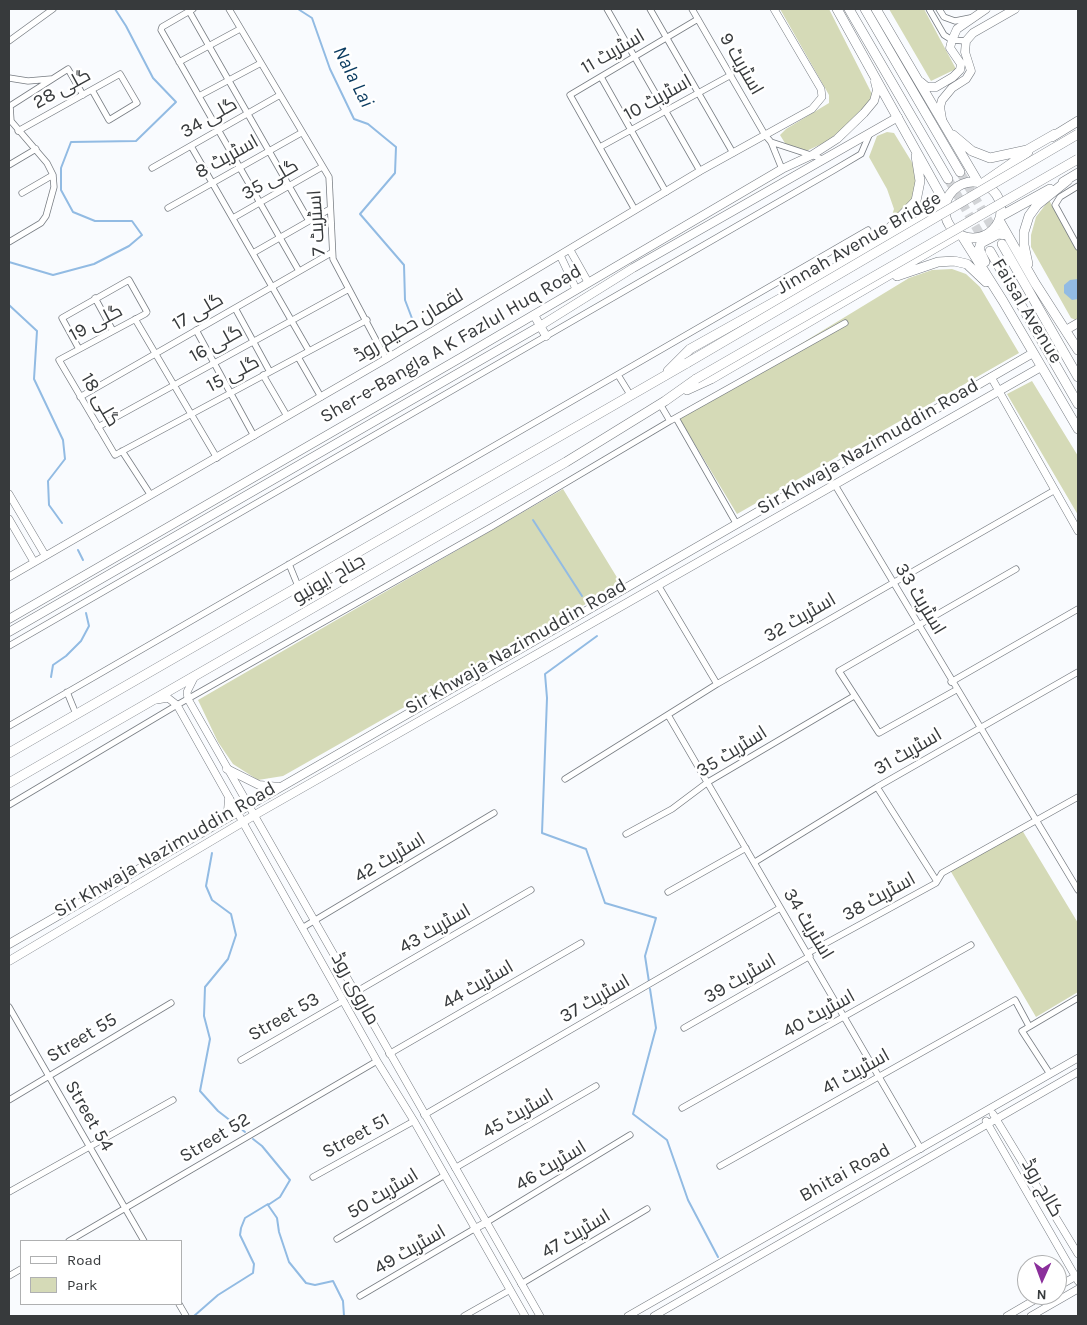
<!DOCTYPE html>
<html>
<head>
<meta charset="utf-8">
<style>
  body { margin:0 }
  #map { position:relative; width:1087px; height:1325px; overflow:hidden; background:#f9fbfe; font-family:Karla,sans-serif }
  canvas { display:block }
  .frame { position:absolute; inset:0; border:10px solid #373a3c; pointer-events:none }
  .legend { position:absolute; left:20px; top:1240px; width:162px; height:65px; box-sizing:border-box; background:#fff; border:1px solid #afb0b1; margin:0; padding:6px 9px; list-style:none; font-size:15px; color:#373a3c }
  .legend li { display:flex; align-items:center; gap:10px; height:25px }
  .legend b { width:25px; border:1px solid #afb0b1 }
  .north { position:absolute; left:1017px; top:1255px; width:50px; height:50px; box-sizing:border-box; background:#fff; border:1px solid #afb0b1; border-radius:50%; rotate:182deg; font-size:14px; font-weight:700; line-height:20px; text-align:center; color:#373a3c }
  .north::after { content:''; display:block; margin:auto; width:18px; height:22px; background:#8b2f9b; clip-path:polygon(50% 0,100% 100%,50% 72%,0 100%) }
</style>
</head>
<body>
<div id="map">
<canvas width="1087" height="1325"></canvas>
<div class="frame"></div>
<ul class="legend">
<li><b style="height:6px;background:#fff"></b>Road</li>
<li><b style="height:14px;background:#d5dab7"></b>Park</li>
</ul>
<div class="north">N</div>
</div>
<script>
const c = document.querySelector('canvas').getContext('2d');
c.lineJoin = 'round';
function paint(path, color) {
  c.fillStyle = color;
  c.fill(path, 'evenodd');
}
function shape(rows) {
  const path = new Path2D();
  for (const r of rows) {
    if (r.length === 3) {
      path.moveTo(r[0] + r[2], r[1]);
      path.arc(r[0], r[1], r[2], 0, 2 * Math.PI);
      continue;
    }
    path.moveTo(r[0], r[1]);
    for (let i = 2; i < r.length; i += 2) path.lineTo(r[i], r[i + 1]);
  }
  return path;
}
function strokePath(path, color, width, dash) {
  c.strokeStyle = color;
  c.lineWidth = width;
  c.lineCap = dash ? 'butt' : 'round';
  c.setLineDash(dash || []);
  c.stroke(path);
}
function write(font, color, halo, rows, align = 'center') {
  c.font = font + ' Karla,Cairo,sans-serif';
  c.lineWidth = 5;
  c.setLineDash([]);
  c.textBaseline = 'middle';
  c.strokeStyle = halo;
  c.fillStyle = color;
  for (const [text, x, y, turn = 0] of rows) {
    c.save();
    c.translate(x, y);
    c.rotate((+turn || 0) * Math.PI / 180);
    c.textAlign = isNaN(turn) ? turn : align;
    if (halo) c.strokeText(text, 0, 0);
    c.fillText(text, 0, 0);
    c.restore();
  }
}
paint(shape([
  [780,9,829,9,873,96,861,113,828,141,802,153,788,148,780,135,786,129,829,103,829,95],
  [889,9,924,9,956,69,931,81],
  [887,132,894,133,913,164,918,189,907,211,889,225,894,209,887,189,869,157,877,136],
  [1049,200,1078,252,1078,321,1071,318,1031,247,1031,235,1036,217],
  [952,269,966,274,980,287,1019,353,737,514,679,418,909,278,932,270],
  [1032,381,1078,456,1078,515,1007,394],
  [563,489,621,584,283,776,258,780,233,764,218,742,198,700],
  [1022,830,1078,923,1078,992,1036,1017,950,870]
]), '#d5dab7');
paint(shape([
  [1078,279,1078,299,1072,300,1064,293,1064,285,1070,280]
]), '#92bbe3');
strokePath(shape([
  [298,9,312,18,330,69,354,119,368,124,396,147,395,173,360,214,404,265,405,300,413,321],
  [9,262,53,275,94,264,129,246,142,235,132,221,95,221,73,212,61,190,61,168,71,142,136,141,176,102,153,78,126,26,115,9],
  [9,305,37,331,34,379,63,440,65,459,48,481,49,505,62,523],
  [533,520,582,596],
  [78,550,83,560],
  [597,636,545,674,547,698,542,833,586,849,605,903,656,918,645,956,649,982],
  [51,677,53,665,66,656,81,641,89,626,86,613],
  [212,853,206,886,212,900,231,914,236,935,228,959,205,987,204,1016,210,1039,200,1091,218,1111,245,1132],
  [650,989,656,1028,633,1114,667,1140,688,1200,718,1257],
  [253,1139,262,1146,290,1180,280,1197,268,1205,277,1218,279,1232,289,1262,306,1283,315,1285,333,1281,343,1301,344,1316],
  [194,1316,218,1295,253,1273,254,1264,240,1235,241,1228,245,1218,268,1204]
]), '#92bbe3', 2);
strokePath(shape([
  [960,172,1002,244],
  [948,179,990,251]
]), '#d2d4d7', 9, [9, 4.5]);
const minor = shape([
  [193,9,162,27,161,30,299,271],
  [229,9,329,177,333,259,386,359],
  [607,9,700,171],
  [650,9,733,153],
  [692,9,765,135,771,142,782,169],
  [929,9,944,35,952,40,966,41],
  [939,9,944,17,955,21,970,18],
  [189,11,309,221],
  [9,41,53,9],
  [179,62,240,29],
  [601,77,666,192],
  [9,78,28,81,51,79],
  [199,96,261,63],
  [18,131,120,74,137,103,109,120,92,90],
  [771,142,823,159],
  [191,146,309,351],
  [600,147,731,75],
  [9,165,36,149],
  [152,168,280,95],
  [1078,186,1060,197,1055,205,1078,247],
  [22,193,53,175],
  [168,208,301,133],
  [635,210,570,95,698,19],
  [233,218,322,167],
  [9,242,41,223,46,216,54,187,53,175,47,163,11,121,10,106,68,69,83,95],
  [253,253,330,209],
  [95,298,113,331],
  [235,308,270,372],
  [135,319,217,458],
  [196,330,254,436],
  [79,349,62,318,129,280,147,312,145,314,59,360,115,455,367,320],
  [298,357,321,397],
  [263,375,287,416],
  [618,375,631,396],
  [80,397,331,253],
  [660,404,670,421],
  [676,418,736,523],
  [98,427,349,289],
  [122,451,150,494],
  [835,485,1078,890],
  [289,564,298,586],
  [658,585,717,684],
  [9,646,834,170,861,154,870,133],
  [951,682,1078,609],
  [956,690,879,733,839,671,1016,569],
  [67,692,76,714],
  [668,715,921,1149],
  [9,726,868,230],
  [565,779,717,684,1055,490],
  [877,787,936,880],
  [9,805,177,705,491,527,670,421,845,323],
  [626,834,672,809,708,782,854,696],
  [755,862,877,787,1078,672],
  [668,892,746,848],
  [302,928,494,813],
  [808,953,936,883,942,873,1078,797],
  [354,993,531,890],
  [9,1007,144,1241],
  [684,1028,810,956],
  [389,1054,581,943],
  [241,1060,343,1001],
  [1050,1074,1022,1031,1078,998],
  [9,1100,171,1003],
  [682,1108,971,945],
  [424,1115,780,908],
  [720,1166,1015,1000,1029,1026],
  [455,1168,596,1086],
  [313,1177,414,1121],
  [9,1192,173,1100],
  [487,1222,630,1135],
  [337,1239,445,1175],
  [69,1241,377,1061],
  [9,1276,21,1269],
  [521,1284,647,1209],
  [360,1296,474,1229],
  [179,1304,186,1316],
  [464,1316,510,1290]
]);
const tertiary = shape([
  [570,250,588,282],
  [560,255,576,289],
  [991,377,1078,531],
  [9,494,45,555],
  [9,519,34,562],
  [9,577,386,359,700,171,812,109,822,97,821,89,774,9],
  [194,678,187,692,188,699,540,1316],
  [157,700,168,698,177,705,377,1061,414,1121,525,1316],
  [993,1114,1078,1254],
  [986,1121,1078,1281],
  [474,1229,487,1222],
  [1057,1287,1078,1275],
  [628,1316,1078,1058],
  [654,1316,1078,1072],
  [1007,1316,1043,1295],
  [1031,1316,1078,1289]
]);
const secondary = shape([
  [921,82,927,87,936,87,953,77,960,70,961,64,950,48,952,40,957,29,986,9],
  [942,119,940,107,942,100,952,88,966,79,971,71,965,52,966,41,973,33,1015,9],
  [534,315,546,336],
  [1066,330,1078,323],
  [9,619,462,357,782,169,812,155,837,139,864,113,874,101,877,90,875,82],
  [9,632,540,326,633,268,898,117],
  [227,769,259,785,279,787],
  [223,817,228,811,229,799],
  [9,944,1033,353],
  [9,961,253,816,1041,367]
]);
const primary = shape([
  [837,9,945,203],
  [849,9,948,179],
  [865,9,960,172],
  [876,9,978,182],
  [953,135,972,151,990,158,1027,150,1055,134],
  [1052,137,1078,121],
  [973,210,28],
  [1063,182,1078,173],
  [983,183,1028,152],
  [1001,216,1050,189],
  [999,220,1035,283,1078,350],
  [884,234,916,201,920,181,916,156],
  [962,236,1003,301,1078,429],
  [1002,244,1078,377],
  [990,251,1078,404],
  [985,262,979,249,981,243,998,234,1007,235],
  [1028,264,1024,245,1024,232,1029,216,1037,205,1068,180],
  [897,276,938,262,954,261,967,264,986,282],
  [668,371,690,349,944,207],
  [687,390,711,379,959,234],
  [9,753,687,363],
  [9,783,566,462,665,401,696,379]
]);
strokePath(minor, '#777c82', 7);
strokePath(tertiary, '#777c82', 8);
strokePath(secondary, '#777c82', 9);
strokePath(primary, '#777c82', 10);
strokePath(minor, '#fff', 5.5);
strokePath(tertiary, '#fff', 7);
strokePath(secondary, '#fff', 8);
strokePath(primary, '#fff', 9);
const primaryBridge = shape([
  [687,363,1078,134],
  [696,379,1078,159]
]);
strokePath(primaryBridge, '#777c82', 10, []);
strokePath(primaryBridge, '#fff', 9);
write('19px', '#373a3c', '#fff', [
  ["اسٹریٹ 11",613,52,-30],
  ["اسٹریٹ 9",741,64,60],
  ["گلی 28",62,89,-29],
  ["اسٹریٹ 10",658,98,-29],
  ["گلی 34",209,118,-30],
  ["اسٹریٹ 8",227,157,-29],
  ["گلی 35",270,180,-30],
  ["اسٹریٹ 7",317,223,-94],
  ["Jinnah Avenue Bridge",859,243,-30],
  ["Faisal Avenue",1027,311,59],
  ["گلی 17",198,312,-30],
  ["گلی 19",96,323,-28],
  ["لقمان حکیم روڈ",409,326,-31],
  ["گلی 16",216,344,-29],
  ["Sher-e-Bangla A K Fazlul Huq Road",451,344,-30],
  ["گلی 15",233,374,-28],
  ["گلی 18",100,400,60],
  ["Sir Khwaja Nazimuddin Road",868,447,-30],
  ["جناح ایونیو",329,579,-30],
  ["اسٹریٹ 33",920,599,59],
  ["اسٹریٹ 32",800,618,-30],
  ["Sir Khwaja Nazimuddin Road",516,647,-30],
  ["اسٹریٹ 35",732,752,-32],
  ["اسٹریٹ 31",908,752,-30],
  ["Sir Khwaja Nazimuddin Road",165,850,-30],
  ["اسٹریٹ 42",390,858,-31],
  ["اسٹریٹ 38",879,897,-29],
  ["اسٹریٹ 34",808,924,59],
  ["اسٹریٹ 43",435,929,-30],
  ["اسٹریٹ 39",740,979,-30],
  ["اسٹریٹ 44",478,985,-30],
  ["ماروی روڈ",355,989,61],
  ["اسٹریٹ 37",595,999,-30],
  ["اسٹریٹ 40",819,1014,-29],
  ["Street 53",284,1017,-30],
  ["Street 55",82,1038,-31],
  ["اسٹریٹ 41",856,1072,-29],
  ["اسٹریٹ 45",518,1114,-30],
  ["Street 54",89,1116,60],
  ["Street 51",356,1136,-29],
  ["Street 52",215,1138,-31],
  ["اسٹریٹ 46",551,1166,-31],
  ["Bhitai Road",845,1173,-29],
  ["کالج روڈ",1042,1188,60],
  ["اسٹریٹ 50",383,1194,-31],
  ["اسٹریٹ 47",576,1234,-31],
  ["اسٹریٹ 49",410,1250,-30]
]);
write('italic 20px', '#093a5f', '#fff', [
  ["Nala Lai",353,77,63]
]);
</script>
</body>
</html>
